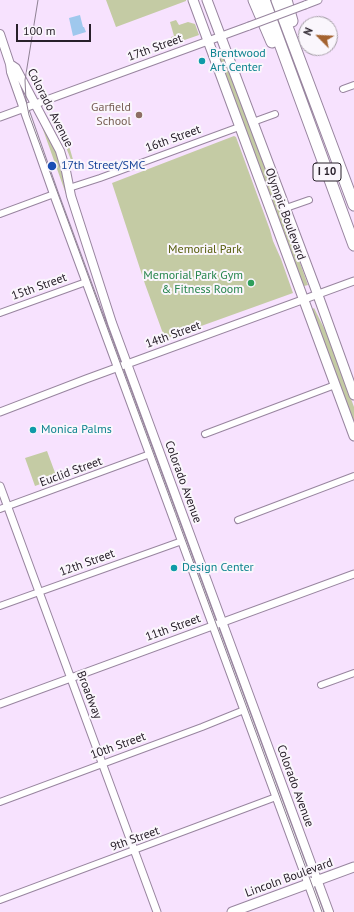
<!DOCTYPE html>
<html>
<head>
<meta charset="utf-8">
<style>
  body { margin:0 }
  #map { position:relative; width:354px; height:912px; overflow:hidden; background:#f7e2fe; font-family:"PT Sans",sans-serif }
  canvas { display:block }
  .north { position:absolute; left:298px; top:16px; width:40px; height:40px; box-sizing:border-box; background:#faf6fc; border:1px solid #a6a0a8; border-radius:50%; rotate:294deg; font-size:11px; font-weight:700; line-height:16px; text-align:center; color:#28202a }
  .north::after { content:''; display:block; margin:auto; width:14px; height:18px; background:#a4622f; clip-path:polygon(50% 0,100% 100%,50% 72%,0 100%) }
  .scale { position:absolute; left:16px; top:24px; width:75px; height:18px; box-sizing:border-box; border:2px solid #28202a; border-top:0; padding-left:5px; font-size:12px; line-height:14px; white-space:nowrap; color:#28202a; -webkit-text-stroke:3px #faf6fc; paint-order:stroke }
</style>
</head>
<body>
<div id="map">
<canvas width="354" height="912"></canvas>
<div class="north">N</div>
<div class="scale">100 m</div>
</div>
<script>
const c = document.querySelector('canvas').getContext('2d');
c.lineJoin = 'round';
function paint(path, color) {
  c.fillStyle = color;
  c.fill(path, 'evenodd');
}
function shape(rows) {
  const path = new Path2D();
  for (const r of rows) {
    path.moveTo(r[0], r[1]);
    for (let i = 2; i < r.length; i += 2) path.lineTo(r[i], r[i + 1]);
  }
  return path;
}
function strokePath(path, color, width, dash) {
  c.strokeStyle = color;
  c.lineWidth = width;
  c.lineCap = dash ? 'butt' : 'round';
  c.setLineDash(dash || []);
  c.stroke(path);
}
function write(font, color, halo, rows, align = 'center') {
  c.font = font + ' "PT Sans",sans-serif';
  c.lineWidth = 4;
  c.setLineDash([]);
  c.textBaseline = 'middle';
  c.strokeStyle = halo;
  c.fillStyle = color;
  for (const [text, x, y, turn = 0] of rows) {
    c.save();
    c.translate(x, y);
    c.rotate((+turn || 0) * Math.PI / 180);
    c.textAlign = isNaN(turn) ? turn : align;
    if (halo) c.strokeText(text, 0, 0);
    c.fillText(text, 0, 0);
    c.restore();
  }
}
paint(shape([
  [106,0,186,0,186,1,116,27],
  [176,20,179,25,188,22,195,24,199,35,173,44,171,37,174,36,170,22],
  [219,50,233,77,308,285,304,286,297,269,216,51],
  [41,124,58,154,61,165,67,197],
  [63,125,76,170,75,170,58,127],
  [234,136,236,137,270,230,273,241,281,259,293,293,165,339,145,284,112,183],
  [314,308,328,336,354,407,354,429,311,310],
  [47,451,57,478,35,486,25,458]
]), '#c4cba4');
paint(shape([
  [80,15,83,27,84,27,86,32,73,36,69,18]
]), '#9fc8ed');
const minor = shape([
  [343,89,354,85],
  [253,122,275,114],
  [69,188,100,178,239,127],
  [286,208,309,200],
  [0,214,54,194],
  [0,313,86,282],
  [205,434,335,385],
  [0,509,150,454],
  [238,520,354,476],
  [0,606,182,541],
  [321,685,354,673],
  [0,802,202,727,244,710],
  [0,900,276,797]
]);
const tertiary = shape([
  [305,5,318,0],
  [0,117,249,26],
  [0,412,86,379,354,281],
  [0,486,157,912],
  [0,704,354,574]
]);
const secondary = shape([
  [0,34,10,64,11,72,54,194,319,912],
  [10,64,16,68,60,151,66,171,71,196,112,323,329,912]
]);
const primary = shape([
  [193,0,354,436],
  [207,0,315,287,354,395],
  [232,912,354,867]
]);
const motorway = shape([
  [254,0,272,42],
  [264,0,354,245],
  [277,0,354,205],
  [286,0,292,21]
]);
strokePath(minor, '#98859f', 8);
strokePath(tertiary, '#98859f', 9);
strokePath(secondary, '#98859f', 10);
strokePath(primary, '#98859f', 11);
strokePath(motorway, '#98859f', 13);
strokePath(minor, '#fff', 6);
strokePath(tertiary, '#fff', 7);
strokePath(secondary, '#fff', 8);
strokePath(primary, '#fff', 9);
strokePath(motorway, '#fff', 11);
strokePath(shape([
  [38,0,25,80,26,100,29,115,322,912]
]), '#8e8093', 1);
const tertiaryBridge = shape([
  [249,26,305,5]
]);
strokePath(tertiaryBridge, '#98859f', 9, []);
strokePath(tertiaryBridge, '#fff', 7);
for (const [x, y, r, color] of [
  [202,61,4,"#0f9aa8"],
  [139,115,4,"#8d6e63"],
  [52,166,5,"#1a4fb4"],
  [251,283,4,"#2e9e5b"],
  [33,430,4,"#0f9aa8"],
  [174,568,4,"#0f9aa8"]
]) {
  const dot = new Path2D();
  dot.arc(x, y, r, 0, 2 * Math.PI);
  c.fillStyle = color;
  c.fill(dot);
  strokePath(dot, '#faf6fc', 1.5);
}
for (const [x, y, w] of [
  [327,172,28]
]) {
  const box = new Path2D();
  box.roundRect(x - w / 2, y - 9, w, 18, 3);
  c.fillStyle = '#faf6fc';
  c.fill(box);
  strokePath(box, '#28202a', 1);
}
write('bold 11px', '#28202a', null, [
  ["I 10",327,172]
]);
write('12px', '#28202a', '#faf6fc', [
  ["17th Street",155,48,-20],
  ["Colorado Avenue",50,108,63],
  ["16th Street",173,139,-20],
  ["Olympic Boulevard",285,214,70],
  ["15th Street",39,287,-20],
  ["14th Street",173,335,-20],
  ["Euclid Street",71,472,-20],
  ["Colorado Avenue",183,482,70],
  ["12th Street",87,563,-20],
  ["11th Street",173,628,-20],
  ["Broadway",89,695,69],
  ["10th Street",118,746,-20],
  ["Colorado Avenue",295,786,70],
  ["9th Street",135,839,-20],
  ["Lincoln Boulevard",289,878,-20]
]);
write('12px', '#0d838f', '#faf6fc', [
  ["Brentwood",210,54],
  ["Art Center",210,68],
  ["Monica Palms",41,430],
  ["Design Center",182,568]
], 'left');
write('12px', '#785e54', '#faf6fc', [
  ["Garfield",131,108],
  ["School",131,122]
], 'right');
write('12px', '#164399', '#faf6fc', [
  ["17th Street/SMC",61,166]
], 'left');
write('12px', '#565d0b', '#faf6fc', [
  ["Memorial Park",205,250]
]);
write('12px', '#27864d', '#faf6fc', [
  ["Memorial Park Gym",243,276],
  ["& Fitness Room",243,290]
], 'right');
</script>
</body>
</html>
